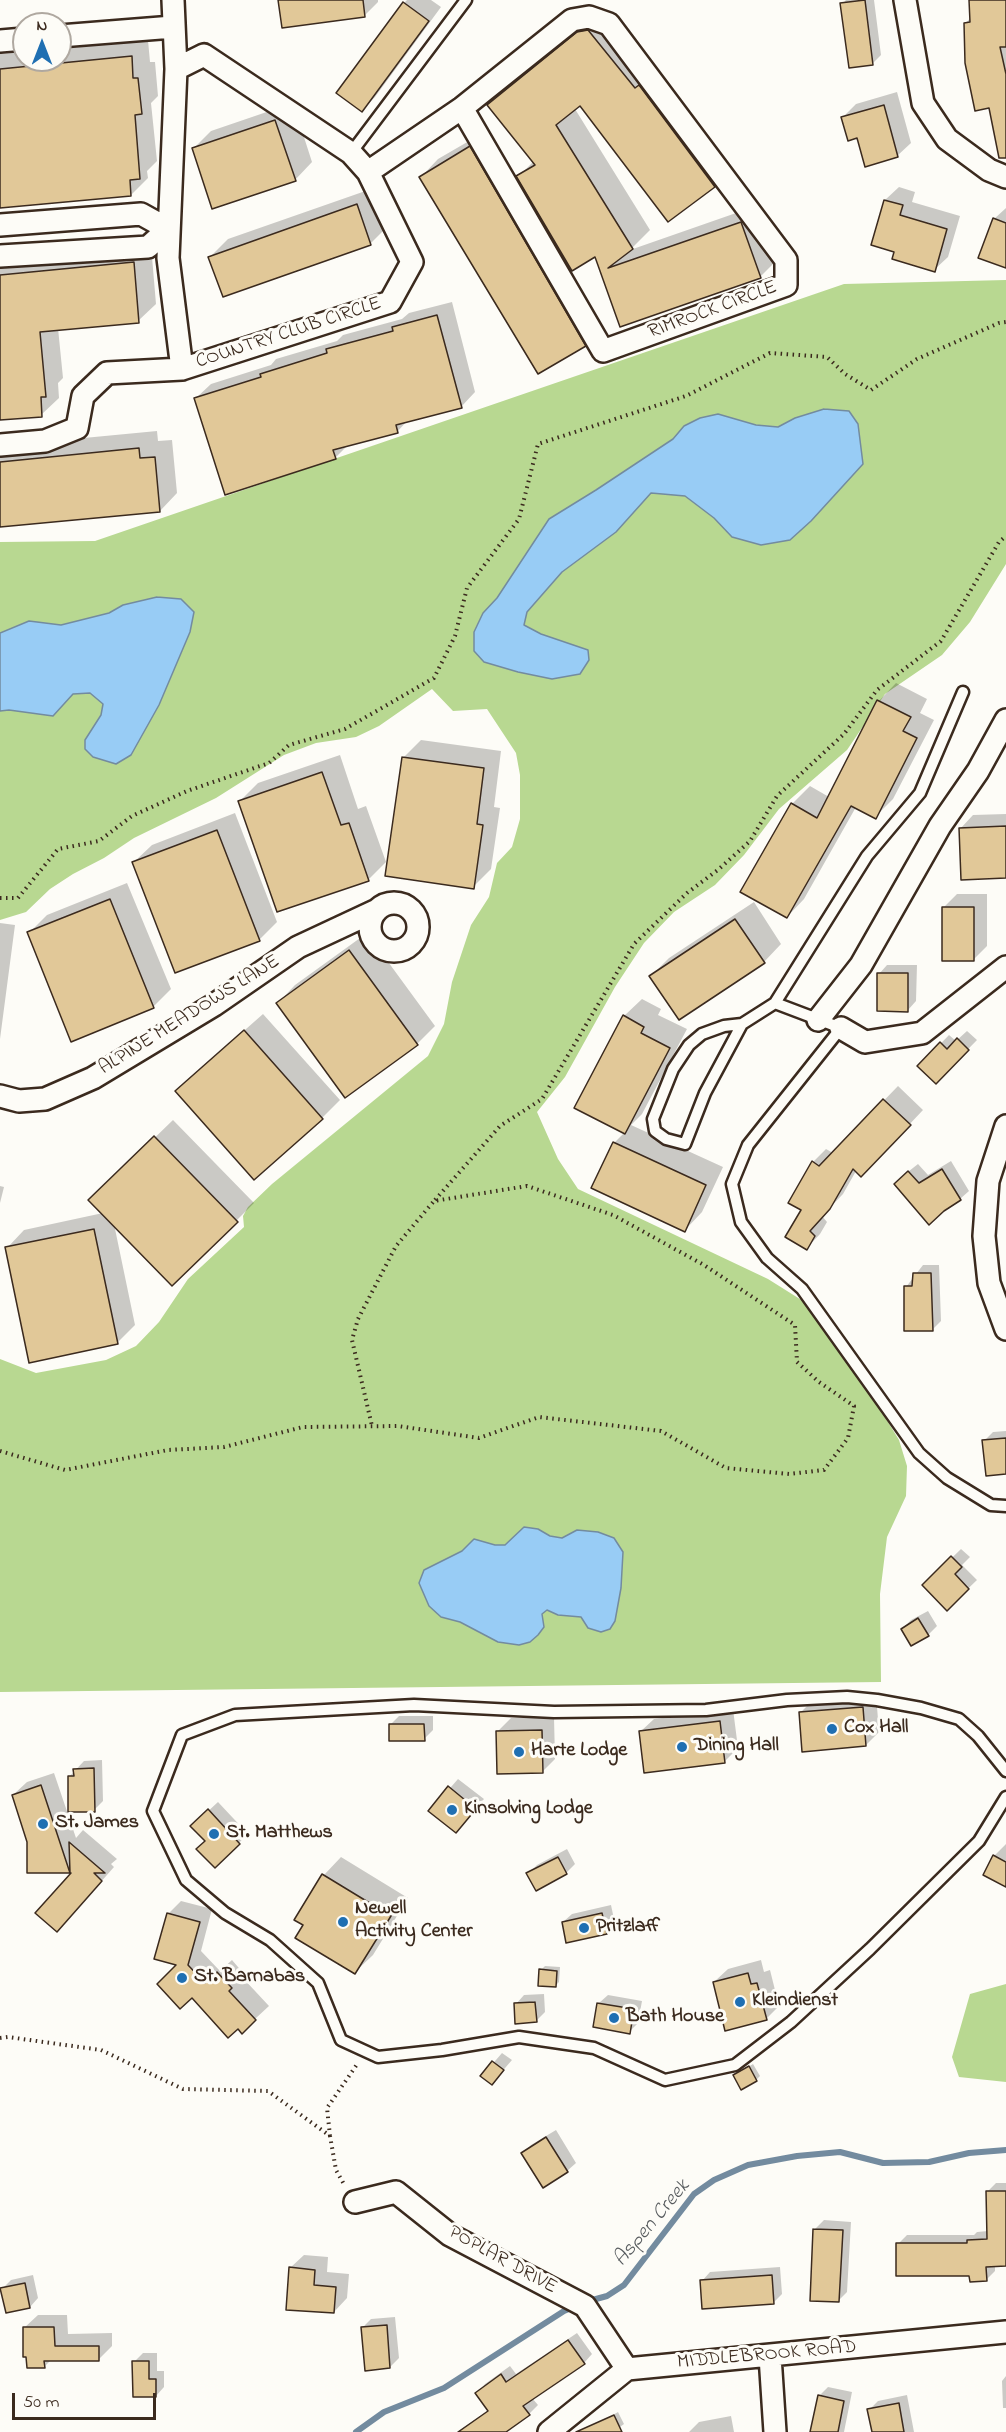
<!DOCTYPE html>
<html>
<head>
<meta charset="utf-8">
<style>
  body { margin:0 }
  #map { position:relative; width:1006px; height:2432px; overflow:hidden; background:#fdfcf7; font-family:"Indie Flower",sans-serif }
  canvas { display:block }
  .north { position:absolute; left:12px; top:12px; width:60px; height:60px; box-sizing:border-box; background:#fdfcf7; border:2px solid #afa8a0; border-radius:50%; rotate:0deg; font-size:16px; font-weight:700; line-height:24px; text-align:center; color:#3b2a1e }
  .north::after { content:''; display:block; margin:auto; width:21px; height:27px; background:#1f6fb2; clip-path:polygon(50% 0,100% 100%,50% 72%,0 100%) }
  .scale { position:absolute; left:12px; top:2393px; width:144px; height:27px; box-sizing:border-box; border:3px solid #3b2a1e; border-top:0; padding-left:8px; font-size:18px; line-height:21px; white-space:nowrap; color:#3b2a1e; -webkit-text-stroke:4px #fdfcf7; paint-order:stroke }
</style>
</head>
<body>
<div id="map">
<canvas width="1006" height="2432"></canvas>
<div class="north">N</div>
<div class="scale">50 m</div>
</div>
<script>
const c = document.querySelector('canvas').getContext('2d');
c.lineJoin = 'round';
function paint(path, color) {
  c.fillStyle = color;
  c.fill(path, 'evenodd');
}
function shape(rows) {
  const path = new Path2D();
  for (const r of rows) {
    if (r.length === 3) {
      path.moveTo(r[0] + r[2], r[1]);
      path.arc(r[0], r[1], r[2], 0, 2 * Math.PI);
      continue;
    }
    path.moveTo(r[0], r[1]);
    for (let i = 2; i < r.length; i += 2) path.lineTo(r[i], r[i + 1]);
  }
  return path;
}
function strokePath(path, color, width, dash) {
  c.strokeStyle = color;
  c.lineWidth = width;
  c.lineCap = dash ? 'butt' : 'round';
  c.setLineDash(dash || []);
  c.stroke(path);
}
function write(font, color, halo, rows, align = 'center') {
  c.font = font + ' "Indie Flower",sans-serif';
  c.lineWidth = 6;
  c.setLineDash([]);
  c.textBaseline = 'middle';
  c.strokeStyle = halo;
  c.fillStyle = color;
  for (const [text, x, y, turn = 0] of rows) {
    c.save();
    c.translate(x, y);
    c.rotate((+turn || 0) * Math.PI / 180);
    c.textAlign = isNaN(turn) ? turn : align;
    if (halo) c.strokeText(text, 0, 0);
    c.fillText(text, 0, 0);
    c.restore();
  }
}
paint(shape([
  [1006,280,1006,564,970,622,942,655,885,694,847,750,779,809,744,855,715,885,674,912,644,943,615,987,565,1077,537,1112,558,1159,578,1189,768,1279,803,1301,869,1391,899,1440,907,1466,906,1496,887,1537,880,1594,881,1682,0,1692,0,1359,36,1373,106,1360,136,1346,159,1322,188,1279,244,1227,243,1216,248,1207,272,1184,428,1056,444,1024,452,982,471,925,489,897,497,863,512,847,520,819,520,775,516,753,487,709,453,711,432,689,379,726,356,737,316,743,284,755,216,798,134,838,104,858,73,874,50,889,26,912,0,920,0,542,95,541,844,284],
  [1006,1984,1006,2082,959,2077,952,2057,970,1994]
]), '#b8d891');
const water = shape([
  [824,409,849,411,858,424,863,464,811,521,790,540,761,545,732,537,714,518,685,496,651,493,616,532,562,572,527,612,524,625,541,634,588,650,589,660,580,674,552,679,518,672,484,662,474,651,474,632,483,613,497,598,549,519,596,490,673,439,684,426,700,418,718,414,756,425,778,427,795,418,824,409],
  [157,597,181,599,194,612,190,632,159,705,131,755,116,764,93,757,85,749,85,740,101,715,103,704,90,693,73,694,53,716,9,710,0,711,0,633,29,621,61,625,109,613,123,605,157,597],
  [524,1527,538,1529,550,1536,562,1538,577,1530,598,1532,614,1538,623,1552,621,1588,615,1621,610,1629,601,1632,588,1628,581,1617,558,1615,547,1610,542,1614,544,1627,538,1635,530,1642,519,1645,498,1642,460,1622,441,1617,429,1606,419,1583,424,1570,462,1551,474,1539,495,1545,505,1545,524,1527]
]);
paint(water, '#98ccf5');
strokePath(water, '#738b9f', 1.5);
paint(shape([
  [280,0,378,0,378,2,364,16],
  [407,0,431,0,441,7,375,97,362,110,404,3],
  [846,0,874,0,881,55,872,64,842,4],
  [971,0,1006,0,1006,127,990,107,966,23,971,17],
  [597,15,653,71,657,68,732,168,714,186,668,220,581,104,575,109,650,230,630,250,759,205,778,259,760,277,621,325,596,255,570,271,602,327,585,345,421,177,438,159,488,130,516,179,534,161,489,105,506,87],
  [148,40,150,62,155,62,158,96,151,103,157,161,147,171,148,178,131,195,0,208,0,54,24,52,24,60,60,60,60,49],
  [897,92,911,143,897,156,858,136,843,117,856,104],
  [293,103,312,162,295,180,194,148,211,131],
  [899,187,915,192,912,202,960,216,948,257,934,270,896,251,885,200],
  [374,188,388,226,370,244,210,257,228,239],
  [1006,208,1006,267,994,219],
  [151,245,156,304,138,321,58,328,63,378,58,383,59,398,41,415,0,419,0,259],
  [452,302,475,392,461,407,408,420,397,432,348,445,335,458,196,398,211,384,271,365,276,359,337,341,343,335,402,319,409,313],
  [157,431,158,441,172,440,177,493,160,511,0,526,0,446],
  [896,683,927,699,920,713,934,720,893,799,875,817,856,807,804,899,787,917,792,804,810,786,829,797,879,701],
  [421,740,501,751,494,807,500,808,491,869,473,887,403,758],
  [340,755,358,809,366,806,386,862,368,880,240,801,258,783],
  [235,813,277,922,259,940,134,862,152,845],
  [1006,814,1006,876,960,829,973,815],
  [127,883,171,989,153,1007,29,933,47,915],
  [957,894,987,894,987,946,973,960,944,907],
  [754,902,781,944,764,962,651,976,669,958],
  [0,923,15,925,0,1039],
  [367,933,435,1026,417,1044,345,1096,278,1003,295,985],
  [887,965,917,965,916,1001,908,1010,879,974],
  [642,999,661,1009,658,1015,687,1029,642,1114,631,1125,723,1167,702,1212,685,1230,614,1143,625,1132,624,1016],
  [263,1014,340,1100,322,1118,195,1074],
  [967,1031,977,1040,936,1082,919,1066,949,1035,956,1041],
  [898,1086,923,1110,874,1162,856,1171,843,1194,822,1216,827,1222,820,1234,807,1248,813,1162,826,1149,833,1153],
  [173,1120,254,1203,236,1221,114,1224,135,1325,117,1343,7,1248,24,1230,103,1213,108,1183],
  [951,1161,969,1191,960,1199,943,1210,904,1175,918,1164,928,1175],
  [0,1186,4,1187,0,1203],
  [923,1265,939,1265,941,1321,933,1329,906,1287],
  [1006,1431,1006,1473,984,1441,993,1432],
  [961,1549,970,1557,962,1565,977,1580,947,1609,924,1585],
  [928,1611,937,1626,928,1635,902,1629,911,1620],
  [876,1694,879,1732,866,1745,800,1713,814,1699],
  [733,1709,738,1748,724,1762,640,1732,654,1719],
  [399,1716,433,1716,433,1730,424,1739,390,1725],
  [554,1717,555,1759,542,1772,498,1731,511,1718],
  [102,1760,103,1801,94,1810,69,1777,84,1761],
  [54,1773,76,1838,83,1830,117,1859,111,1864,114,1867,70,1917,74,1872,29,1871,29,1842,13,1795,27,1782],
  [458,1779,484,1799,456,1831,430,1811],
  [218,1802,248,1834,215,1866,207,1841,192,1826],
  [1006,1844,1006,1885,994,1856],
  [567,1849,575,1864,566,1873,528,1874,537,1865],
  [341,1857,408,1898,373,1955,355,1972,324,1875],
  [181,1901,212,1909,201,1951,220,1971,232,1960,244,1974,242,1977,269,2006,242,2031,179,1964,168,1914],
  [611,1905,615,1924,606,1933,563,1922,572,1914],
  [761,1960,764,1972,770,1970,779,2006,766,2019,714,1982,728,1969],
  [545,1966,560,1967,559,1982,555,1986,541,1970],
  [544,1994,545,2012,536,2021,516,2004,524,1995],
  [608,1995,642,2001,638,2023,629,2032,599,2003],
  [502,2053,512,2060,492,2083,483,2075],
  [753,2064,760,2076,756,2080,735,2075],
  [556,2130,576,2163,567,2171,523,2154,531,2145],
  [996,2183,1006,2183,1006,2265,995,2265,995,2271,986,2280,898,2244,907,2235,974,2235,977,2232,988,2231,987,2192],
  [824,2220,851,2222,847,2292,838,2301,815,2229],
  [304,2255,328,2257,327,2272,349,2274,347,2298,334,2312,290,2268],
  [780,2267,782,2294,773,2303,702,2281,710,2272],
  [33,2275,38,2298,30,2307,2,2289,11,2280],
  [38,2315,67,2315,68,2334,112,2333,112,2346,99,2359,51,2360,44,2367,24,2328],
  [395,2317,399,2358,390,2367,362,2328,371,2319],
  [577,2333,592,2354,584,2363,532,2398,538,2405,529,2414,503,2432,457,2432,489,2410,477,2393,485,2384,510,2366,516,2374],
  [143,2353,157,2353,157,2371,164,2371,164,2387,156,2396,134,2362],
  [1006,2376,1006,2408,1003,2408,1002,2381],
  [828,2387,852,2392,844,2432,812,2432,819,2396],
  [907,2395,914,2432,873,2432,869,2410,878,2401],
  [618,2412,624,2424,613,2432,603,2432,599,2423],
  [731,2416,734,2432,689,2432,699,2422]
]), '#0003');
strokePath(shape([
  [585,2302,607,2296,624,2285,694,2194,714,2180,748,2165,797,2156,840,2152,883,2163,929,2162,969,2153,1006,2150],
  [356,2432,384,2412,444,2388,564,2311,576,2306]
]), '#738b9f', 6);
const building = shape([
  [278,0,363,0,365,17,282,28,278,0],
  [865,0,873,65,849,68,840,3,865,0],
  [969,0,1006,0,1006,47,1000,47,1006,74,1006,158,999,158,989,108,975,111,965,63,964,23,970,22,969,0],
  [403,2,429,21,362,112,336,93,403,2],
  [588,30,635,88,639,85,715,187,668,222,580,106,556,125,633,249,608,268,741,222,761,278,620,327,595,257,572,271,516,176,535,165,487,105,577,32,588,30],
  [132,56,133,78,138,78,142,114,135,115,140,179,130,180,131,196,0,208,0,69,132,56],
  [884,105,898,157,865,167,857,138,848,141,841,117,884,105],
  [275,120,296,181,212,209,192,148,275,120],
  [470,146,586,346,538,374,419,177,470,146],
  [884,200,903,205,900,215,947,229,935,272,892,259,894,252,871,245,884,200],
  [357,204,371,245,223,297,208,257,357,204],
  [993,218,1006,223,1006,268,978,258,993,218],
  [134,262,139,323,40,332,46,397,41,397,42,417,0,420,0,275,134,262],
  [437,315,462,408,396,425,398,433,333,450,336,459,225,495,194,398,261,377,260,374,327,353,326,349,393,331,392,327,437,315],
  [139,448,140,458,155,457,160,512,0,527,0,462,139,448],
  [877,700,911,717,903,731,917,738,876,819,851,806,787,918,740,892,791,803,817,818,877,700],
  [402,757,484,768,477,824,483,825,474,889,385,876,402,757],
  [322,772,341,825,349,823,369,881,277,912,238,801,322,772],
  [1006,826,1006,878,961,880,959,828,1006,826],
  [217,830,260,941,175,973,132,862,217,830],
  [110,899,154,1008,71,1042,27,932,110,899],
  [942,907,974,907,974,961,942,961,942,907],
  [735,919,765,963,679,1020,649,976,735,919],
  [349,950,418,1045,345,1098,276,1003,349,950],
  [877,973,908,973,908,1012,877,1011,877,973],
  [623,1015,644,1027,641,1033,670,1048,625,1134,574,1108,623,1015],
  [244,1030,323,1119,254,1180,175,1091,244,1030],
  [957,1038,969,1050,936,1084,917,1066,940,1042,947,1049,957,1038],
  [883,1099,911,1125,861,1177,853,1169,830,1209,810,1231,815,1236,807,1250,785,1237,801,1210,788,1203,812,1161,819,1166,883,1099],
  [154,1136,238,1222,172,1286,88,1200,154,1136],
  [613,1142,706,1185,685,1232,591,1188,613,1142],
  [942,1169,961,1200,944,1211,929,1225,894,1184,908,1171,919,1183,942,1169],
  [94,1229,118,1344,29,1363,5,1247,94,1229],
  [913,1273,931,1273,933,1331,904,1331,904,1286,912,1286,913,1273],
  [1006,1438,1006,1474,986,1476,982,1440,1006,1438],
  [951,1556,962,1567,955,1574,969,1589,947,1611,922,1585,951,1556],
  [918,1618,929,1636,911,1646,901,1629,918,1618],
  [863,1707,866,1746,802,1752,799,1712,863,1707],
  [720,1721,725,1763,644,1773,639,1731,720,1721],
  [389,1724,424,1724,425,1741,389,1741,389,1724],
  [542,1730,543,1773,497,1774,496,1731,542,1730],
  [94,1768,95,1812,68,1812,68,1776,74,1776,73,1769,94,1768],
  [41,1785,70,1873,69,1842,105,1873,94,1873,102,1881,57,1932,35,1913,71,1873,27,1873,27,1842,12,1795,41,1785],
  [448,1786,476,1809,456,1833,428,1811,448,1786],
  [208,1809,240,1844,215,1868,196,1849,205,1841,190,1826,208,1809],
  [993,1855,1006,1862,1006,1887,983,1875,993,1855],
  [558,1857,567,1874,536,1891,526,1873,558,1857],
  [322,1874,391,1916,355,1974,295,1938,303,1925,294,1920,322,1874],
  [167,1913,200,1922,188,1965,205,1983,217,1972,232,1988,229,1991,256,2020,242,2034,238,2029,228,2038,192,1998,180,2009,157,1984,176,1965,154,1959,167,1913],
  [602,1913,607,1934,566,1943,562,1922,602,1913],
  [539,1969,557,1971,556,1987,538,1986,539,1969],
  [748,1973,751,1984,757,1983,767,2020,725,2031,713,1982,748,1973],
  [535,2002,537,2022,515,2024,514,2003,535,2002],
  [597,2003,634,2009,630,2034,593,2027,597,2003],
  [492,2061,504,2070,492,2085,480,2076,492,2061],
  [749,2066,757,2081,741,2090,733,2075,749,2066],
  [546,2137,568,2172,543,2188,521,2153,546,2137],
  [986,2191,1006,2191,1006,2266,986,2267,987,2281,970,2282,969,2276,896,2276,896,2243,967,2243,967,2240,987,2239,986,2191],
  [813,2229,843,2230,839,2302,810,2301,813,2229],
  [289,2267,315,2270,314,2285,336,2287,334,2313,286,2310,289,2267],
  [772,2275,774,2304,702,2309,700,2280,772,2275],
  [25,2283,30,2308,6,2313,0,2288,25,2283],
  [387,2325,390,2368,365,2371,361,2327,387,2325],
  [23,2327,54,2327,55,2346,99,2346,99,2361,44,2361,45,2368,27,2368,26,2357,23,2357,23,2327],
  [568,2340,585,2364,523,2406,530,2415,506,2432,458,2432,488,2411,475,2393,501,2374,506,2382,568,2340],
  [132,2361,149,2361,149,2379,156,2379,156,2397,133,2397,132,2361],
  [818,2395,844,2401,838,2432,810,2432,818,2395],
  [899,2403,904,2432,872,2432,867,2409,899,2403],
  [614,2415,622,2432,576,2432,614,2415]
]);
paint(building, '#e1c898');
strokePath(building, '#3b2a1e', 1.5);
const lane = shape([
  [351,153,466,0],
  [775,1003,841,1028,748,1145,732,1184,741,1222,767,1258,802,1289,919,1453,947,1478,991,1505,1006,1506],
  [742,1024,724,1026,702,1034,689,1045,673,1069,653,1119,655,1131,666,1139,685,1144,705,1093,742,1024,775,1003,867,856,920,793,963,692],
  [1006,1771,978,1736,959,1719,921,1708,877,1700,847,1697,787,1700,706,1710,554,1712,414,1705,235,1715,182,1735,153,1811,186,1880,225,1913,270,1940,318,1983,341,2040,378,2057,442,2050,519,2037,594,2048,665,2080,735,2065,791,2022,870,1949,979,1841,1006,1797]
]);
const street = shape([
  [173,0,176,69,204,55,351,153,368,172,412,262,390,302,182,369,168,258,176,69],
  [905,0,923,103,947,139,989,170,1006,177],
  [60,36,173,27],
  [0,41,24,39],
  [368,172,462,108,572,20,589,17,609,24,786,260,786,285,603,351,462,108],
  [0,225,141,214,168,229,148,247,0,256],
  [0,445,45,441,77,428,83,396,107,373,182,369],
  [394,927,24],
  [818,1020,861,965,940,826,978,771,1006,720],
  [841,1028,865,1042,922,1033,1006,967],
  [0,1096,19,1101,45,1099,93,1078,214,1005,298,947,375,911],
  [1006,1126,988,1181,984,1236,989,1283,1006,1329],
  [355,2202,396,2192,450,2235,585,2306,627,2369],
  [770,2356,775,2432],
  [549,2432,627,2369,1006,2332]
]);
strokePath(lane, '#3b2a1e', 15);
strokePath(street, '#3b2a1e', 26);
strokePath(shape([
  [0,898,18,898,58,849,99,841,132,816,187,791,269,763,289,745,345,729,434,678,455,636,467,588,519,519,538,444,686,396,770,353,827,357,845,374,871,390,917,359,999,323,1006,322],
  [435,1200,500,1126,542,1099,634,944,687,893,719,869,750,841,777,796,844,734,877,690,941,641,999,542,1006,536],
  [0,1451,65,1470,168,1450,224,1447,303,1427,398,1426,479,1438,539,1417,661,1431,726,1468,789,1474,824,1470,848,1438,854,1406,819,1382,797,1362,795,1325,704,1265,613,1215,527,1186,434,1201,396,1246,358,1319,352,1340,372,1426],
  [0,2038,8,2037,101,2050,183,2089,268,2091,330,2136,336,2170,345,2186],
  [330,2136,327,2108,358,2063]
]), '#3b2a1e', 4, [1.5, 4.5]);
strokePath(lane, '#fdfcf7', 10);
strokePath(street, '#fdfcf7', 21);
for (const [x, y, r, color] of [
  [832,1729,6,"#1f6fb2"],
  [682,1747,6,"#1f6fb2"],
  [519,1752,6,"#1f6fb2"],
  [452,1810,6,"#1f6fb2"],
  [43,1824,6,"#1f6fb2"],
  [214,1834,6,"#1f6fb2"],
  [343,1922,6,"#1f6fb2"],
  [584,1928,6,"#1f6fb2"],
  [182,1978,6,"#1f6fb2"],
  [740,2002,6,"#1f6fb2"],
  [614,2018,6,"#1f6fb2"]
]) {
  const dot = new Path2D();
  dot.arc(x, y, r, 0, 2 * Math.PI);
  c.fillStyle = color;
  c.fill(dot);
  strokePath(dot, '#fdfcf7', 2);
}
write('20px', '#3b2a1e', '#fdfcf7', [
  ["RIMROCK CIRCLE",713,311,-20],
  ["COUNTRY CLUB CIRCLE",289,334,-18],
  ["ALPINE MEADOWS LANE",190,1016,-32],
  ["POPLAR DRIVE",502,2261,29],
  ["MIDDLEBROOK ROAD",767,2356,-5]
]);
write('bold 20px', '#3b2a1e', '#fdfcf7', [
  ["Cox Hall",844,1729],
  ["Dining Hall",694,1747],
  ["Harte Lodge",531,1752],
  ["Kinsolving Lodge",464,1810],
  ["St. James",55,1824],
  ["St. Matthews",226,1834],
  ["Newell",355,1910],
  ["Activity Center",355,1933],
  ["Pritzlaff",596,1928],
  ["St. Barnabas",194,1978],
  ["Kleindienst",752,2002],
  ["Bath House",626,2018]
], 'left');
write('italic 21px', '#575b5e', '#fdfcf7', [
  ["Aspen Creek",653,2224,-50]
]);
</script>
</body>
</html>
